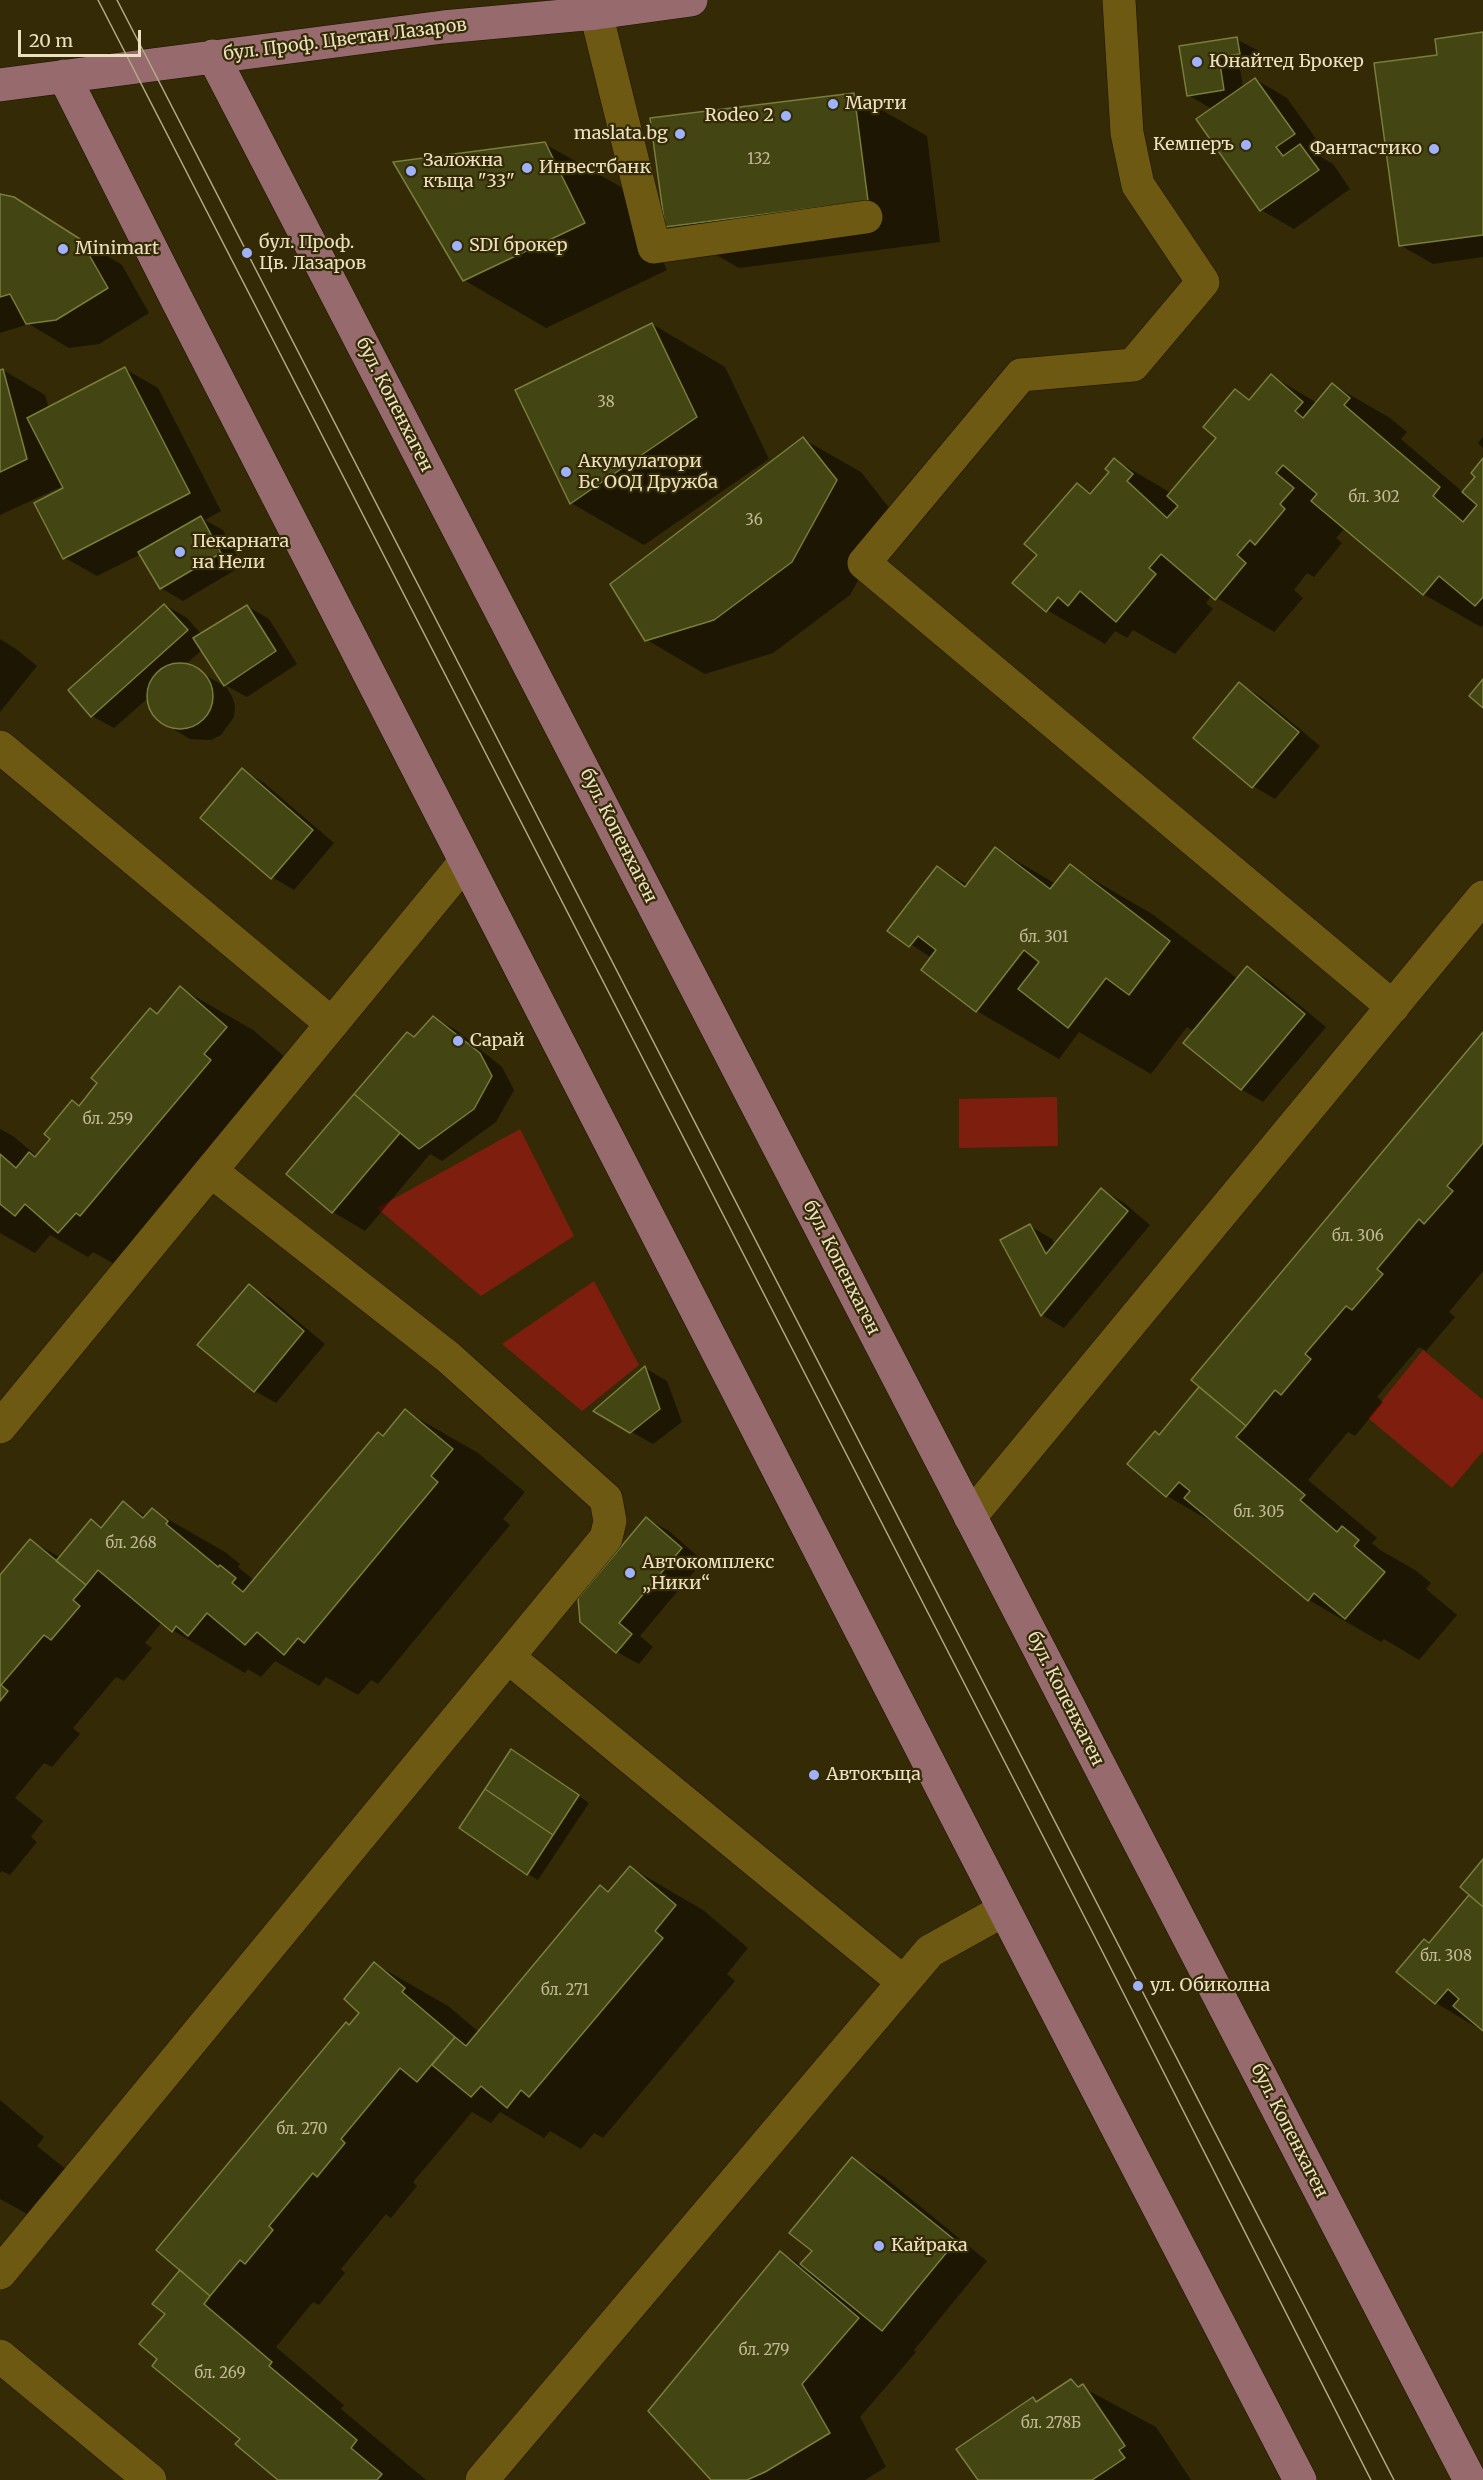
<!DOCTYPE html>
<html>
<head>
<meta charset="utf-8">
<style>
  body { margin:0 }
  #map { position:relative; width:1483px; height:2480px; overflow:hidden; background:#352a06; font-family:Merriweather,serif }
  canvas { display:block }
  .scale { position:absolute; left:18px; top:30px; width:123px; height:27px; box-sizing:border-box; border:3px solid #ebe1c0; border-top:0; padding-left:8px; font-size:18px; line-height:21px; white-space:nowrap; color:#ebe1c0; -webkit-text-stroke:4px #352a06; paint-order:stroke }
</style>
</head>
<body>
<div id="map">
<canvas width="1483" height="2480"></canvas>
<div class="scale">20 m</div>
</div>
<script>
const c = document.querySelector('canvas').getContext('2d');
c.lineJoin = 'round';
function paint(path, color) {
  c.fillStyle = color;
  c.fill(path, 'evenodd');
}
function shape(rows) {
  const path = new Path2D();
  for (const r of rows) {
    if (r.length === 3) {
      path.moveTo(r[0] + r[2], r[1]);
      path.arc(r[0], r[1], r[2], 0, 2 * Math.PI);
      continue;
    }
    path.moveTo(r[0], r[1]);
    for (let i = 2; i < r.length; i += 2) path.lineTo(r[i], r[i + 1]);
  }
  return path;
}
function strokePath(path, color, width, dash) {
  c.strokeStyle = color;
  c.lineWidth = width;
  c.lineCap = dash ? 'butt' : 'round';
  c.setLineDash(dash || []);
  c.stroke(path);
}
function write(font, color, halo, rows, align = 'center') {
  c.font = font + ' Merriweather,serif';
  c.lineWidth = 4.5;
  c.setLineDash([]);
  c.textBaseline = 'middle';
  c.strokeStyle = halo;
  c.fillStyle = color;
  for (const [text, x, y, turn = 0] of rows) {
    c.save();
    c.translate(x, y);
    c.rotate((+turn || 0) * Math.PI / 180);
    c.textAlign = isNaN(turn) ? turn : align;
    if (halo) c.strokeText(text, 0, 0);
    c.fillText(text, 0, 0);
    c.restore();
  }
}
paint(shape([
  [1057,1097,1058,1146,959,1148,959,1099],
  [520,1129,574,1236,481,1296,377,1208],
  [594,1281,639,1365,582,1411,502,1344],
  [1423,1350,1483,1400,1483,1451,1452,1488,1368,1418]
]), '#7e1e0f');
paint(shape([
  [1483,34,1483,257,1433,264,1400,245,1438,56],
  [1236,39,1259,51,1261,66,1240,69,1243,87,1255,79,1287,98,1326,153,1321,157,1333,164,1350,189,1294,229,1261,210,1212,109,1188,95,1180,48],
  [854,94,927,136,940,242,739,268,666,226],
  [545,144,628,191,667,270,546,328,464,280],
  [0,195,13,198,122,265,149,313,99,344,69,348,29,324,0,333],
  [652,324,725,367,769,459,644,545,571,503],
  [125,369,158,388,221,511,205,520,223,530,242,566,183,601,161,588,141,554,97,576,65,558,65,485,0,515,0,371,3,370,45,395,49,409],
  [1272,376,1317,403,1333,385,1390,418,1407,432,1401,439,1464,493,1477,477,1483,460,1483,625,1481,627,1423,594,1345,528,1336,538,1342,543,1314,577,1307,573,1294,590,1303,598,1274,632,1212,595,1206,603,1213,609,1175,654,1133,630,1127,638,1115,631,1105,644,1047,610,1039,555,1077,485,1093,494,1111,472,1115,460,1171,493,1218,438,1235,391,1251,400],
  [1483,437,1483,448,1478,443],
  [803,439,861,472,894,514,850,595,773,653,705,674,647,640],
  [165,605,187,618,202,635,247,606,269,619,297,664,247,697,225,685,202,650,186,664,226,687,232,696,235,706,234,717,221,735,211,740,190,739,158,720,151,710,147,699,114,728,92,716],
  [0,639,16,649,37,666,0,712],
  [1240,684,1261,697,1320,746,1275,799,1253,786],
  [242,770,264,783,334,843,294,890,272,877],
  [996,849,1056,884,1070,866,1152,914,1238,979,1248,968,1270,981,1326,1027,1263,1102,1241,1089,1195,1032,1187,1027,1151,1074,1079,1032,1059,1059,977,1011,932,958,889,930,937,867,968,885],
  [180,988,253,1030,299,1069,132,1274,93,1252,88,1257,50,1235,35,1253,0,1233,0,1129,13,1136,38,1157],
  [434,1018,456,1030,502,1067,514,1090,496,1122,442,1161,430,1154,365,1231,333,1212,288,1174,408,1034,415,1038],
  [1483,1034,1483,1271,1449,1312,1455,1317,1426,1351,1419,1347,1377,1397,1383,1402,1355,1436,1348,1432,1308,1480,1377,1538,1372,1543,1380,1550,1415,1570,1431,1583,1426,1589,1457,1615,1419,1660,1384,1639,1381,1642,1309,1600,1222,1528,1167,1496,1160,1436],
  [1101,1190,1123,1202,1150,1225,1064,1328,1042,1315,1002,1241,1030,1226,1052,1239,1055,1245],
  [249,1286,271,1299,325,1344,276,1403,255,1391],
  [645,1368,667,1381,682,1422,653,1444,595,1411],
  [405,1411,478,1453,525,1492,503,1519,510,1525,378,1684,371,1680,358,1695,326,1677,319,1686,275,1661,261,1677,248,1669,245,1673,172,1630,162,1622,145,1643,152,1648,124,1681,116,1677,73,1728,80,1734,52,1767,44,1763,15,1798,43,1821,31,1837,37,1842,10,1875,2,1871,0,1873,0,1577,31,1541,61,1558,92,1521,103,1528,124,1503,147,1517,152,1510,225,1552,240,1564,238,1567,255,1581],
  [647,1519,669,1531,703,1561,640,1636,653,1647,639,1664,617,1652,582,1622],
  [522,1757,589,1803,538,1880,528,1874],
  [1483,1862,1483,2031,1436,2003,1429,1944,1471,1895],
  [631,1868,703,1910,748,1948,727,1974,735,1981,603,2138,594,2133,581,2149,550,2131,544,2138,500,2112,491,2123,472,2112,413,2182,417,2186,391,2218,386,2214,341,2269,345,2273,319,2305,313,2302,276,2347,344,2405,341,2409,426,2480,280,2480,159,2359,167,2314,182,2270,362,2012,375,1964,448,2006,479,2032,600,1887,610,1892],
  [0,2100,44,2137,37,2146,68,2171,31,2216,0,2199],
  [852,2159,884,2177,987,2261,914,2350,916,2352,860,2417,886,2467,865,2480,713,2480,781,2253,802,2265,814,2251],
  [1071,2381,1156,2427,1191,2480,980,2480,1033,2399,1039,2402]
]), '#0007');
const building = shape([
  [1483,32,1483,235,1399,246,1374,63,1437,55,1435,39,1483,32],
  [1237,37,1240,54,1219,57,1224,90,1187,96,1179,46,1237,37],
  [1255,78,1295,134,1276,147,1283,156,1300,144,1319,170,1260,211,1196,119,1255,78],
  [854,93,868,201,665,227,650,118,854,93],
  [545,142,585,223,463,281,393,162,545,142],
  [0,194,14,197,80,239,108,288,56,320,26,324,10,294,0,297,0,194],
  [652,323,697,417,570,504,515,390,652,323],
  [125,367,190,493,63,559,34,503,63,488,27,418,125,367],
  [3,369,27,459,0,472,0,370,3,369],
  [1271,374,1303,402,1295,411,1303,418,1332,383,1350,398,1344,405,1440,487,1433,496,1463,522,1477,505,1462,492,1475,477,1471,473,1483,458,1483,597,1475,606,1439,576,1423,595,1311,501,1317,494,1283,465,1276,473,1294,488,1280,504,1285,509,1255,545,1250,540,1237,555,1246,563,1215,600,1161,554,1149,568,1156,574,1116,622,1080,591,1068,606,1058,597,1046,612,1012,583,1037,555,1024,544,1077,483,1090,494,1109,472,1105,469,1114,458,1133,474,1127,481,1167,518,1178,506,1167,496,1216,438,1203,427,1235,389,1249,400,1271,374],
  [803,437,837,480,792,562,714,620,645,641,610,584,803,437],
  [201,516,221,553,160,589,138,552,201,516],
  [164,604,188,630,91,717,68,690,164,604],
  [247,605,276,651,224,686,193,638,247,605],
  [180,696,33],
  [1483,679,1483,708,1469,696,1483,679],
  [1239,682,1299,732,1252,788,1193,738,1239,682],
  [242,768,313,830,271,879,200,818,242,768],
  [995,847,1050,889,1070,864,1170,941,1129,995,1106,978,1068,1028,1018,989,1039,962,1024,950,976,1012,921,970,936,950,918,936,909,947,887,931,937,866,965,887,995,847],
  [1247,966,1305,1014,1241,1090,1183,1043,1247,966],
  [180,986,227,1027,204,1054,211,1060,80,1216,76,1213,58,1233,25,1204,15,1216,0,1204,0,1154,16,1168,29,1152,35,1157,50,1139,44,1134,72,1100,79,1106,97,1083,91,1078,150,1008,157,1014,180,986],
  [433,1016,480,1053,492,1076,474,1109,419,1149,354,1094,407,1032,414,1037,433,1016],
  [1483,1032,1483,1143,1447,1186,1453,1191,1424,1224,1419,1219,1377,1269,1383,1274,1352,1310,1346,1306,1305,1354,1311,1359,1281,1395,1275,1390,1246,1426,1191,1380,1483,1032],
  [354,1094,400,1133,332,1213,286,1174,354,1094],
  [1101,1188,1128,1211,1041,1316,1000,1240,1030,1224,1046,1254,1101,1188],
  [249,1284,304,1331,254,1392,197,1345,249,1284],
  [645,1366,660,1409,630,1433,593,1411,645,1366],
  [1199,1387,1246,1426,1236,1437,1305,1495,1300,1500,1337,1532,1342,1526,1359,1540,1354,1546,1385,1572,1345,1619,1314,1593,1308,1601,1184,1498,1190,1491,1179,1482,1166,1497,1127,1464,1155,1431,1159,1435,1199,1387],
  [405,1409,453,1449,431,1476,438,1482,304,1643,298,1638,284,1655,257,1632,245,1645,207,1613,188,1636,176,1626,172,1632,98,1570,86,1585,56,1561,91,1519,101,1528,123,1501,143,1518,152,1508,168,1521,166,1524,218,1567,220,1565,236,1578,232,1583,243,1592,378,1432,383,1436,405,1409],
  [646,1517,682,1548,619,1623,632,1634,616,1653,580,1622,578,1598,646,1517],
  [30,1539,86,1585,73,1600,80,1606,51,1640,44,1635,1,1685,8,1691,0,1701,0,1575,30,1539],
  [511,1749,579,1795,553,1835,485,1789,511,1749],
  [485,1789,553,1835,527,1875,459,1828,485,1789],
  [1483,1859,1483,1907,1460,1887,1483,1859],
  [630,1866,676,1905,655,1931,663,1938,529,2097,521,2090,507,2108,481,2086,471,2097,432,2065,455,2037,466,2046,600,1885,608,1892,630,1866],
  [1469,1895,1483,1907,1483,2031,1453,2006,1459,1999,1448,1989,1435,2004,1396,1972,1424,1939,1429,1943,1469,1895],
  [374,1962,405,1988,402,1992,455,2037,417,2082,400,2068,341,2139,345,2143,317,2177,313,2173,269,2226,273,2230,245,2264,240,2260,210,2296,156,2250,346,2022,349,2025,359,2013,344,1999,374,1962],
  [852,2157,956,2241,882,2331,800,2264,812,2251,789,2233,852,2157],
  [780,2251,859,2318,802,2384,830,2433,765,2472,747,2480,711,2480,648,2411,780,2251],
  [180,2270,210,2296,204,2304,272,2362,269,2366,357,2440,351,2448,382,2474,377,2480,278,2480,235,2444,240,2439,152,2366,157,2359,139,2344,165,2314,152,2304,180,2270],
  [1071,2379,1078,2387,1083,2384,1125,2446,1119,2450,1125,2458,1092,2480,978,2480,956,2449,1033,2397,1036,2402,1071,2379]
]);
paint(building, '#434512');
strokePath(building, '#7a7e3c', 1.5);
const minor = shape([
  [1119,0,1127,133,1138,185,1203,282,1133,365,1021,375,864,563,1393,1007],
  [596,13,654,247,866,217],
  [0,747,332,1024],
  [0,1427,465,862],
  [970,1517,1483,897],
  [508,1657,902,1981],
  [0,2273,606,1538,610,1521,606,1499,448,1357,211,1171],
  [0,2356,150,2480],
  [482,2480,930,1951,1004,1910]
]);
const major = shape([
  [213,56,1470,2480],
  [64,76,176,298,1040,1979,1300,2480],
  [0,85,443,27,596,13,691,0]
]);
strokePath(minor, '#1a1302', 34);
strokePath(major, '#1a1302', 34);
strokePath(minor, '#6e5913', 33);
strokePath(major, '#976b6e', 33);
strokePath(shape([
  [98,0,1100,1947,1371,2480],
  [117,0,1394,2480]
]), '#b3a987', 1.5);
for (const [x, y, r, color] of [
  [1197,62,6,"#9fb3fd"],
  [833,104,6,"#9fb3fd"],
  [786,116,6,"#9fb3fd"],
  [680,134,6,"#9fb3fd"],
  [1246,145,6,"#9fb3fd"],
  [1434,149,6,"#9fb3fd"],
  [527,168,6,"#9fb3fd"],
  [411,171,6,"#9fb3fd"],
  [457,246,6,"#9fb3fd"],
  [63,249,6,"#9fb3fd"],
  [247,253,6,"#9fb3fd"],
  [566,472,6,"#9fb3fd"],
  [180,552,6,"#9fb3fd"],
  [458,1041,6,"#9fb3fd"],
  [630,1573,6,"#9fb3fd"],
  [814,1775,6,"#9fb3fd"],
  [1138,1986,6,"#9fb3fd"],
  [879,2246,6,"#9fb3fd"]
]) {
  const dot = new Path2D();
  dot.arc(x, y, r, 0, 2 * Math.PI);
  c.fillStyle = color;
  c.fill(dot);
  strokePath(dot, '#352a06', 2);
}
write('15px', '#c1ba94', null, [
  ["132",759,160],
  ["38",606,403],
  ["бл. 302",1374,498],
  ["36",754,521],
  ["бл. 301",1044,938],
  ["бл. 259",108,1120],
  ["бл. 306",1358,1237],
  ["бл. 305",1259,1513],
  ["бл. 268",131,1544],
  ["бл. 308",1446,1957],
  ["бл. 271",565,1991],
  ["бл. 270",302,2130],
  ["бл. 279",764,2351],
  ["бл. 269",220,2374],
  ["бл. 278Б",1051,2424]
]);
write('18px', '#ebe1c0', '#352a06', [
  ["бул. Проф. Цветан Лазаров",345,40,-7],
  ["бул. Копенхаген",394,405,63],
  ["бул. Копенхаген",618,836,63],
  ["бул. Копенхаген",841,1268,63],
  ["бул. Копенхаген",1065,1699,63],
  ["бул. Копенхаген",1289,2131,63]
]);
write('18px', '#ebe1c0', '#352a06', [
  ["Юнайтед Брокер",1209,62],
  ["Марти",845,104],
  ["Rodeo 2",774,116,"right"],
  ["maslata.bg",668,134,"right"],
  ["Кемперъ",1234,145,"right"],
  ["Фантастико",1422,149,"right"],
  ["Заложна",423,161],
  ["къща \"33\"",423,182],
  ["Инвестбанк",539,168],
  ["бул. Проф.",259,243],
  ["Цв. Лазаров",259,264],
  ["SDI брокер",469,246],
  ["Minimart",75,249],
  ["Акумулатори",578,462],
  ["Бс ООД Дружба",578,483],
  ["Пекарната",192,542],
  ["на Нели",192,563],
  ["Сарай",470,1041],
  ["Автокомплекс",642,1563],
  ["„Ники“",642,1584],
  ["Автокъща",826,1775],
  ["ул. Обиколна",1150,1986],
  ["Кайрака",891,2246]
], 'left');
</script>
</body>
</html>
